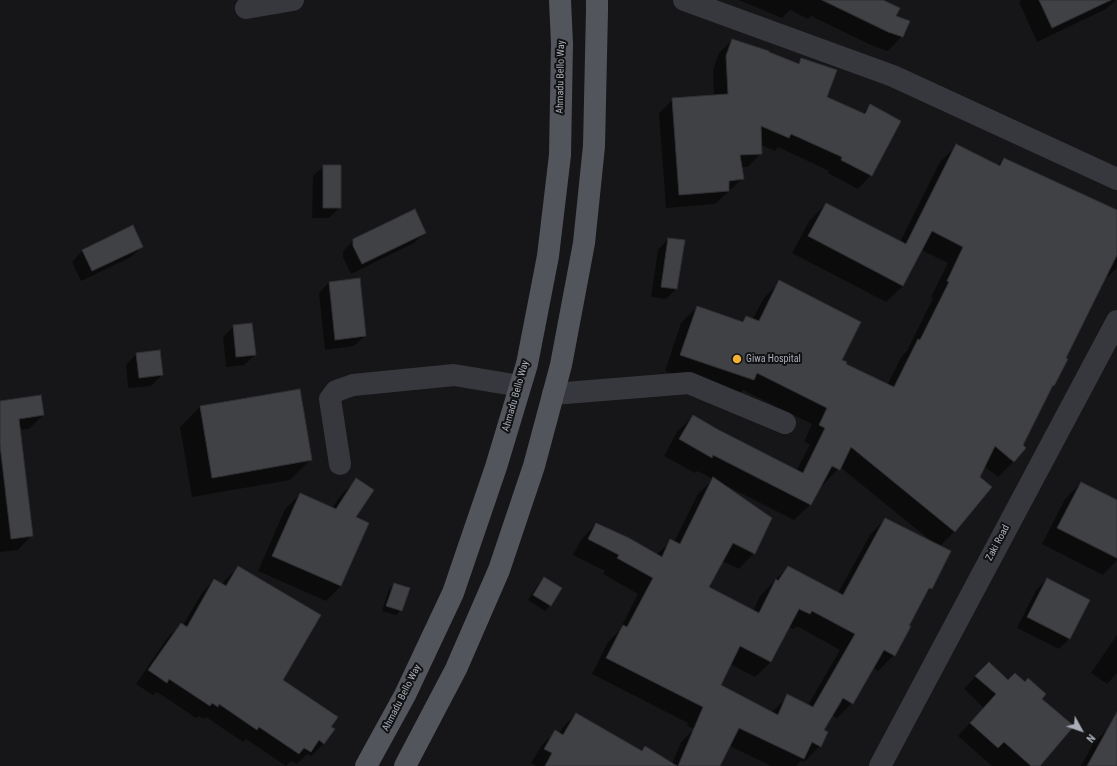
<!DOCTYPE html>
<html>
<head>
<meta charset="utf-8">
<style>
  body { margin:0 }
  #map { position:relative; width:1117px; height:766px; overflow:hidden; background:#161618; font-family:"Roboto Condensed",sans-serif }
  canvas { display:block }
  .north { position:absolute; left:1061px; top:710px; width:40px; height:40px; -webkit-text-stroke:3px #111113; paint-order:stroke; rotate:130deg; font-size:11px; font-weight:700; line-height:16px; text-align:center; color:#a8adb8 }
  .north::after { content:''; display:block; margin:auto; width:14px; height:18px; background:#a8adb8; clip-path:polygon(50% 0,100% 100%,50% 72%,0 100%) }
</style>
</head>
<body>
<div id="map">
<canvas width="1117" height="766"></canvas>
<div class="north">N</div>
</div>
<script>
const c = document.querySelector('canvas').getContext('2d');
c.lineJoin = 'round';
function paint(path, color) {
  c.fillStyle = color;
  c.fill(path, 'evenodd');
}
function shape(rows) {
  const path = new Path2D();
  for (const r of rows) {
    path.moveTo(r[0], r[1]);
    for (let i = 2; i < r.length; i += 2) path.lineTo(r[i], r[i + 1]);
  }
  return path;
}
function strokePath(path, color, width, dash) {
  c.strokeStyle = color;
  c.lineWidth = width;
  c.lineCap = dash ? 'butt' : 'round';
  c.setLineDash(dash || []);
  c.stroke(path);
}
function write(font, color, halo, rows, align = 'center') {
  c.font = font + ' "Roboto Condensed",sans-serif';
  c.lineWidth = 4;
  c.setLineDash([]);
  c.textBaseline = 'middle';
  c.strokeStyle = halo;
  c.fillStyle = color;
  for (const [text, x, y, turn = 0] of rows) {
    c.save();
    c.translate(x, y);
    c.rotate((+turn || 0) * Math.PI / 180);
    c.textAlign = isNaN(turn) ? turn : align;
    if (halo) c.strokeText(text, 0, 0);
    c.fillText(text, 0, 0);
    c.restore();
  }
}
paint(shape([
  [739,0,881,0,894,16,902,36,888,51,873,46,811,16,808,19,790,10,782,18],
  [1021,0,1116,0,1106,9,1037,42,1019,2],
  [732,40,797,64,802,59,826,97,862,114,870,106,871,175,858,189,828,173,829,171,778,147,775,151,761,145,761,153,748,167,741,167,743,178,715,204,666,208,659,113,673,99,714,96,713,70,719,53],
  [956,146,997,166,1004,159,1117,211,1117,268,1106,278,1104,278,1065,358,1054,386,1050,390,1014,461,998,477,984,466,954,532,939,547,931,588,923,596,894,655,878,671,873,667,852,703,837,718,831,715,823,730,820,746,804,762,802,760,796,766,771,766,709,736,719,766,537,766,531,763,542,745,555,732,559,734,562,728,576,714,641,751,645,748,672,764,681,742,694,729,687,726,688,723,592,674,608,642,619,631,638,594,603,574,605,571,573,555,581,540,596,524,656,555,671,541,674,542,698,494,713,479,697,471,695,473,664,456,677,432,693,416,797,470,810,444,804,442,812,424,743,390,737,396,665,371,681,323,697,307,741,322,746,317,752,320,764,298,780,282,845,365,887,385,902,356,907,351,933,298,931,297,948,263,921,250,903,286,886,302,792,253,810,220,826,204,900,242,940,162],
  [992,442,1010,457,1010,460,991,443],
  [840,467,931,541,885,519,870,535,838,593,788,567,760,596,753,611,707,587,722,561,739,569,754,553,724,486,725,485,794,520,811,504,821,484,823,485],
  [797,626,840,650,808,705,788,696,771,713,720,686,730,664,755,677,771,662,789,627,793,629],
  [324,166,340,207,329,218,312,218,313,176],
  [132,227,142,247,131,257,81,281,72,262,82,251],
  [425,232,414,243,351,274,343,257,343,251,354,240],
  [668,239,676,289,666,299,651,297,658,250],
  [329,282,365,336,354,346,325,350,319,293],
  [234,326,255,355,244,365,226,367,223,337],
  [136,354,162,375,151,386,128,388,126,365],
  [0,402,43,415,29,429,19,430,32,535,18,550,0,552],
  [200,407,310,460,290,480,192,497,180,427],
  [356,480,355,518,341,586,326,601,258,571,285,509,300,494,332,508,341,495],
  [1081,483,1117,501,1117,560,1103,575,1042,544,1065,499],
  [238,568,282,680,333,729,323,744,311,756,307,754,297,764,291,761,286,766,246,739,243,742,206,717,204,719,199,716,196,718,157,692,153,695,136,684,168,637,181,624,183,625,202,593,214,580,222,585,225,580],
  [544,578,550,606,545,611,528,600,539,583],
  [1047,579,1089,601,1069,639,1059,649,1017,628,1036,590],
  [394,584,401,610,396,615,382,611,389,589],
  [1117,635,1117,673,1107,684,1091,673],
  [976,676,1008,681,1041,699,1039,766,992,766,958,736,984,708,964,689],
  [1109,728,1117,733,1117,766,1081,766,1094,742]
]), '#0007');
const building = shape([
  [822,0,883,0,900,8,896,16,910,21,903,37,888,32,822,0],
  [1039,0,1111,0,1052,28,1039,0],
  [732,39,769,51,769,52,799,64,801,58,837,70,827,97,865,114,870,104,901,121,872,176,841,160,842,157,791,134,789,138,761,126,762,154,740,155,744,179,729,181,729,191,679,195,672,98,728,94,726,56,732,39],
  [956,144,1000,166,1004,158,1117,210,1117,255,1066,358,1068,359,1054,386,1053,385,1023,445,1026,448,1014,462,995,446,980,477,992,487,955,532,851,447,840,470,832,466,811,505,713,455,712,458,679,439,693,415,717,429,803,473,825,428,819,425,827,408,757,373,754,380,680,355,697,306,743,322,746,316,759,321,779,280,861,322,842,360,847,362,846,364,894,387,918,339,920,340,949,282,947,281,963,247,932,231,903,286,808,236,826,203,906,244,956,144],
  [323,165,341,165,341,208,323,208,323,165],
  [415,209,426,233,362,264,353,246,353,239,415,209],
  [133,225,143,247,92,271,82,250,133,225],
  [668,238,685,240,677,289,661,287,668,238],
  [360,278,366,336,335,340,329,282,360,278],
  [252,323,256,355,236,357,233,325,252,323],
  [160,350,163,375,139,378,136,353,160,350],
  [300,389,312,460,212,478,200,406,300,389],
  [41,395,44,415,19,419,33,536,11,539,0,445,0,401,41,395],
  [713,477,772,518,755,554,733,543,709,587,759,613,776,579,778,581,788,566,843,595,885,518,951,551,932,589,929,588,909,626,911,626,895,656,884,650,853,704,843,698,824,730,828,732,821,747,812,742,804,759,739,728,720,766,678,766,703,707,606,658,623,625,627,627,653,578,617,558,619,555,588,539,596,523,629,538,662,557,670,539,680,544,713,477],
  [799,609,810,614,812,611,855,634,813,707,787,694,778,715,721,685,740,646,771,662,799,609],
  [356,478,374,490,356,517,369,523,341,586,272,556,300,493,336,509,356,478],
  [1081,482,1117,500,1117,558,1057,528,1081,482],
  [238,566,321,615,283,680,338,717,331,727,335,729,324,744,319,740,311,752,304,748,299,754,259,727,257,730,219,704,218,707,212,703,210,706,169,679,167,683,148,670,181,623,187,627,214,579,226,586,238,566],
  [544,577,562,588,551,606,533,595,544,577],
  [1047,578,1090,600,1070,639,1027,617,1047,578],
  [394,583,410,588,402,611,386,606,394,583],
  [989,662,1008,680,1015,673,1025,682,1028,678,1046,694,1042,699,1074,726,1040,766,1031,766,1004,742,998,748,970,723,996,694,975,676,989,662],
  [1117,712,1117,766,1087,766,1117,712],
  [576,713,642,751,645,746,677,766,545,766,552,753,544,749,555,730,563,735,576,713]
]);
paint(building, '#404145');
strokePath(building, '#303034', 1);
strokePath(shape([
  [684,0,893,76,1117,179],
  [246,8,293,0],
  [553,394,689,383,785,423],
  [340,464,330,399,336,391,353,385,454,375,520,386],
  [880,766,1117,321]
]), '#37383d', 22);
strokePath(shape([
  [366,766,405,695,453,593,496,467,527,364,548,256,560,155,562,44,560,0],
  [405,766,456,669,499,570,534,466,561,365,584,243,594,146,597,11,597,0]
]), '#53555c', 22);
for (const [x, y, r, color] of [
  [737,359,5,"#f2b134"]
]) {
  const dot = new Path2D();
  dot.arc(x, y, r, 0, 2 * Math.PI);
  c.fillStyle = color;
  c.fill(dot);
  strokePath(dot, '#111113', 1.5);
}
write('10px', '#a8adb8', '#111113', [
  ["Ahmadu Bello Way",561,77,-89],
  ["Ahmadu Bello Way",516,396,-74],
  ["Zaki Road",998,543,-62],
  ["Ahmadu Bello Way",402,698,-63]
]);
write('10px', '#a8adb8', '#111113', [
  ["Giwa Hospital",746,359]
], 'left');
</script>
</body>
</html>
